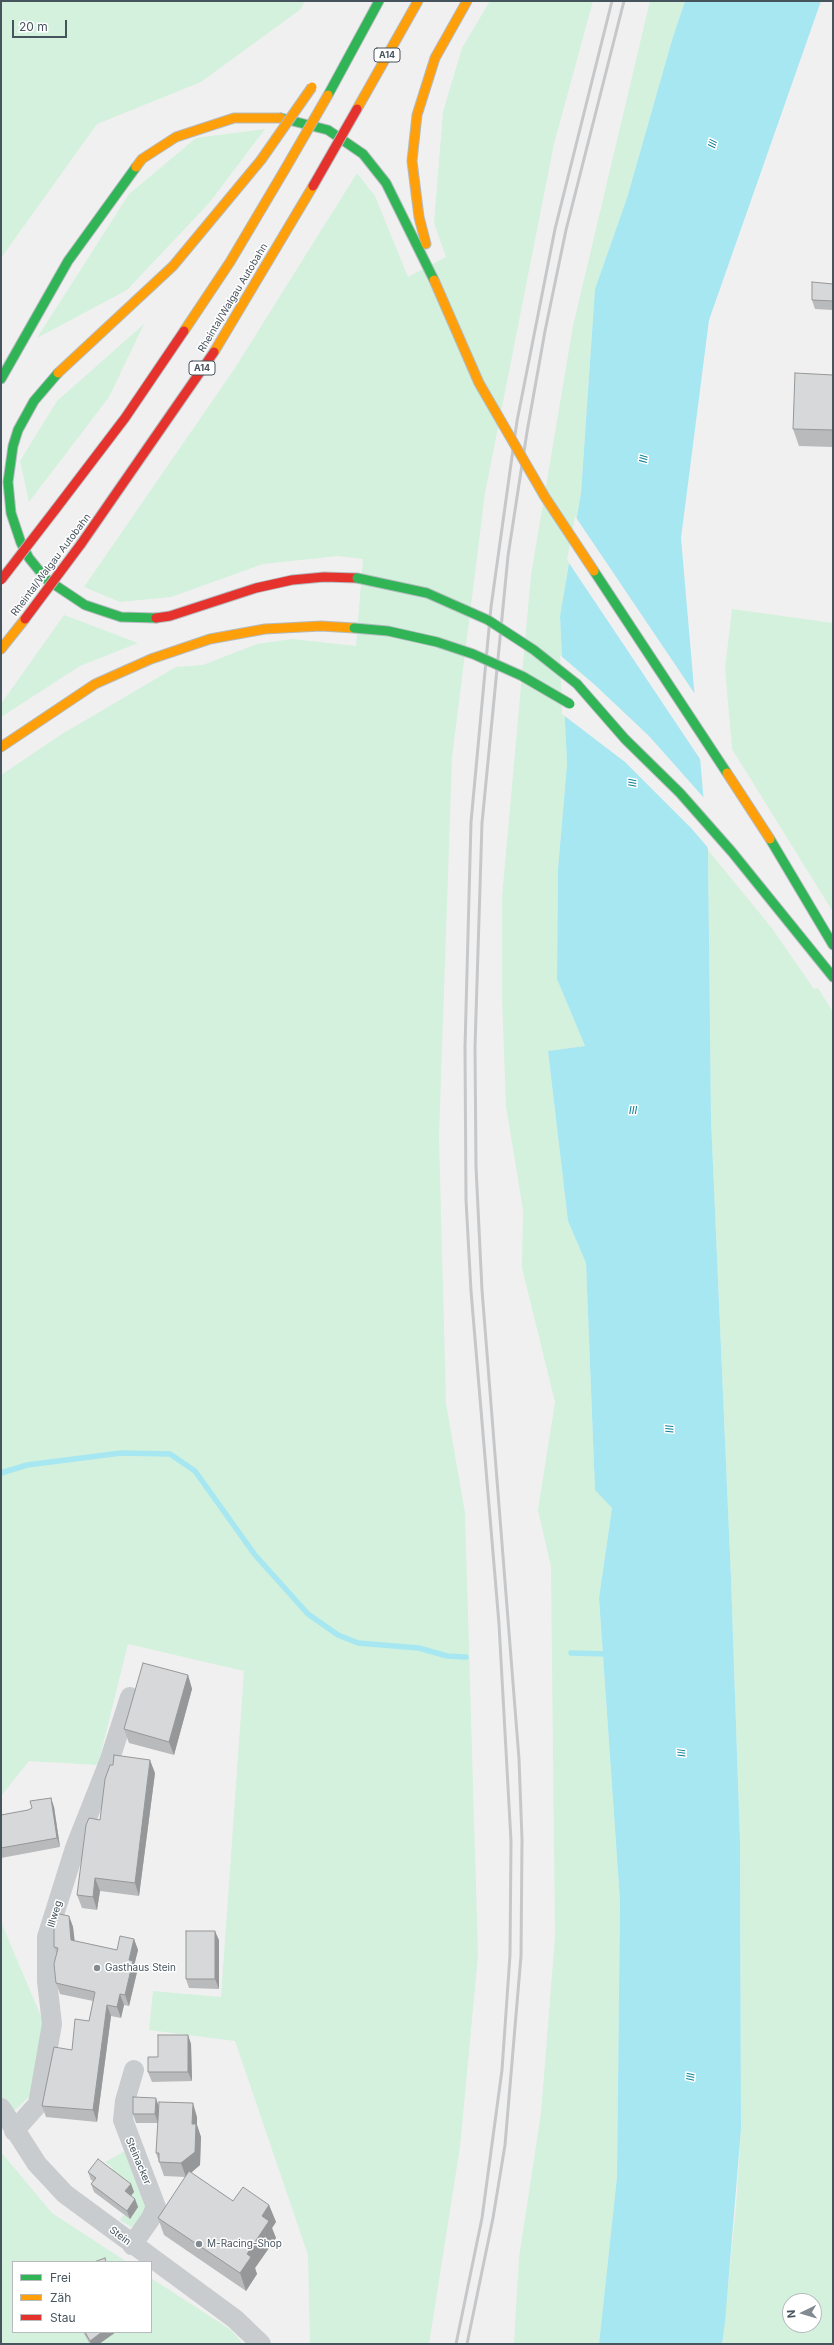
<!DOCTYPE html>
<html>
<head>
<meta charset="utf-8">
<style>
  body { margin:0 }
  #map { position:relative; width:834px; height:2345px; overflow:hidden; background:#f1f0f0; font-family:Inter,sans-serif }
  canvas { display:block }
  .frame { position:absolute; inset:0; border:2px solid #46545e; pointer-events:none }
  .legend { position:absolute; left:12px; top:2261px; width:140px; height:72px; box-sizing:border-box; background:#fff; border:1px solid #b5bbbf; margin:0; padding:5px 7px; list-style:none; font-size:12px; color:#46545e }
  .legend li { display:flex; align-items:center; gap:8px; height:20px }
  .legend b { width:20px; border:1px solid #b5bbbf }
  .north { position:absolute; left:782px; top:2293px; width:40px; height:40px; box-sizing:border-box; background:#fff; border:1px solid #b5bbbf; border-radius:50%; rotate:265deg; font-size:11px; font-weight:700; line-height:16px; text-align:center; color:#46545e }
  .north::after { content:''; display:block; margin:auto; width:14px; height:18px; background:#828b91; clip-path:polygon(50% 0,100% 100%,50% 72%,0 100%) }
  .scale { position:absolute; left:12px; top:20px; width:55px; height:18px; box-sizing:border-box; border:2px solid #46545e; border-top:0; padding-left:5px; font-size:12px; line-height:14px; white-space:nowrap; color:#46545e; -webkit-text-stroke:3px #fff; paint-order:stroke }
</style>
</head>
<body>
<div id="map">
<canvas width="834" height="2345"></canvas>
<div class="frame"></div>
<ul class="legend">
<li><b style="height:5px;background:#30b455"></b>Frei</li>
<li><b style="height:5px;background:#ff9f0a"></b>Zäh</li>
<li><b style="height:5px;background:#e5322d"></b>Stau</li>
</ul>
<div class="north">N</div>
<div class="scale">20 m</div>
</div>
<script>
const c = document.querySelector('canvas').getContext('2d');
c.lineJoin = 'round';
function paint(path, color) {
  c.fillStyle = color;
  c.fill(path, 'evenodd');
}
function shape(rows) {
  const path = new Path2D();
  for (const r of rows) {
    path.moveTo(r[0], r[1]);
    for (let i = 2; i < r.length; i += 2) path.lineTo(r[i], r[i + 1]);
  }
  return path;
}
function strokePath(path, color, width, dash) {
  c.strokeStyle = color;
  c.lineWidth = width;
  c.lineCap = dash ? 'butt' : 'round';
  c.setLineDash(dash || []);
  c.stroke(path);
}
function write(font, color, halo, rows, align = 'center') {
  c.font = font + ' Inter,sans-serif';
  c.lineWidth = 3;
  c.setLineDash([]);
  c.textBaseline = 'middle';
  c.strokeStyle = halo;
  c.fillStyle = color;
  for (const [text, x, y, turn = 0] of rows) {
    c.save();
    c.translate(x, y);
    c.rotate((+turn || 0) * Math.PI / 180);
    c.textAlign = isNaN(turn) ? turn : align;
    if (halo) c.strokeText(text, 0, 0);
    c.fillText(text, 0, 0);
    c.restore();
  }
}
paint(shape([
  [1,1,305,1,301,9,201,82,97,124,1,258],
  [490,1,593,1,554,144,485,493,452,758,439,1136,446,1403,465,1513,478,1955,460,2147,429,2344,310,2344,308,2255,235,2041,149,2030,153,1991,221,1997,244,1671,128,1644,98,1765,29,1761,1,1796,1,775,62,734,176,667,203,665,257,644,292,639,356,646,363,559,338,556,263,564,171,597,120,602,84,587,235,368,357,173,375,196,408,277,446,257,434,223,443,112,462,48],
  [650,1,685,1,672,40,627,198,595,289,581,493,560,616,567,764,558,869,557,979,585,1046,548,1051,568,1221,586,1263,595,1490,612,1507,599,1598,620,1901,617,2177,599,2344,514,2344,519,2258,541,2113,555,1937,551,1567,538,1510,555,1402,522,1268,523,1210,506,1106,502,997,502,897,531,575,573,326],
  [265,129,210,202,127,290,37,338,129,194,196,138],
  [144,324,109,397,29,502,20,461,57,401],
  [732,609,833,623,833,912,732,749,725,668],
  [64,615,138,643,80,666,1,717,1,704],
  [708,850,771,927,814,989,818,988,833,1012,833,2344,722,2344,736,2207,741,2129,740,1842,731,1578,711,1119],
  [790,2301,814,2301,814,2325,790,2325],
  [1,1922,43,2021,32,2094,1,2123],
  [127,2150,148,2207,138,2223,131,2227,120,2220,124,2215,130,2219,109,2173,113,2168,105,2162],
  [1,2152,52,2213,127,2262,13,2262,13,2332,151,2332,151,2278,231,2330,243,2344,1,2344]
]), '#d3f1dc');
paint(shape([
  [685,1,821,1,709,320,681,538,708,850,711,1119,731,1578,740,1842,741,2129,725,2322,722,2344,599,2344,617,2177,620,1901,599,1598,612,1508,595,1490,586,1263,568,1221,548,1051,585,1046,557,979,558,869,567,764,560,616,581,493,595,289,627,198,672,40]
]), '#a6e7f1');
paint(shape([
  [575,516,697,697,702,762,567,560],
  [560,655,595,685,649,736,705,799,710,850,691,828,625,762,562,714]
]), '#f1f0f0');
strokePath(shape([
  [1,1473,27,1465,121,1453,170,1454,195,1471,255,1555,308,1614,338,1635,358,1643,419,1648,447,1656,466,1657],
  [571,1653,608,1654]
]), '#a6e7f1', 5.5);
const fast = shape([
  [328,95,379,1],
  [281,118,328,130,363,154,386,183,434,280],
  [58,373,34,401,18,430,13,446,8,482,11,513,21,543,29,558,46,579,85,605,121,617,156,618],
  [1,379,68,261,136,167],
  [577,684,625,739,680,793,732,852,833,977],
  [770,839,833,945]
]);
const slow = shape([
  [357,109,418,1],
  [136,167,142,159,176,137,234,118,281,118],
  [426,244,419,217,412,161,417,115,435,58,467,1],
  [184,331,230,262,284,171],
  [214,352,313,186],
  [58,373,173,266,261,160],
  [1,649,25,619],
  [1,747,95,684,151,659,210,639,265,629,321,626,354,628]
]);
const jam = shape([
  [55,510,125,418,184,331],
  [81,544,214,352],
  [156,618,170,616,256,588,292,580,324,577,357,578]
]);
strokePath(fast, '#b4bbc0', 11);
strokePath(slow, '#b4bbc0', 11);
strokePath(jam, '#b4bbc0', 11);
strokePath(shape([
  [1,2108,37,2164,65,2194,235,2319,261,2344],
  [14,2131,38,2104,52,2024,47,1981,47,1937,75,1848,109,1762,130,1697],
  [132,2245,151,2218,156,2207,123,2120,125,2101,134,2070]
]), '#c9cccf', 20);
strokePath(fast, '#30b455', 9);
strokePath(slow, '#ff9f0a', 9);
strokePath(jam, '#e5322d', 9);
strokePath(shape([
  [456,2344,482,2218,502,2070,510,1955,511,1841,499,1624,471,1291,466,1200,465,1047,471,822,491,607,517,421,555,229,612,1],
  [467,2344,493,2218,505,2145,521,1956,522,1840,519,1759,482,1290,476,1167,475,1047,482,823,508,556,527,432,545,331,566,230,624,1]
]), '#c5c7c9', 3);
const fastBridge = shape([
  [594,571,727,773],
  [357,578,427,593,488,620,534,650,577,684],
  [354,628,388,631,437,642,473,654,522,676,570,704]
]);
const slowBridge = shape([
  [261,160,312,87],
  [284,171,328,95],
  [434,280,479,383,545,497,594,571],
  [727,773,770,839]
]);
const jamBridge = shape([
  [313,186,357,109],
  [1,580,55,510],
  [25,619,81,544]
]);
strokePath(fastBridge, '#b4bbc0', 11, []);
strokePath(slowBridge, '#b4bbc0', 11, []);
strokePath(jamBridge, '#b4bbc0', 11, []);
strokePath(fastBridge, '#30b455', 9);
strokePath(slowBridge, '#ff9f0a', 9);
strokePath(jamBridge, '#e5322d', 9);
paint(shape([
  [833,284,833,310,815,309,812,300],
  [833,375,833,447,799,446,793,429],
  [188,1675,192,1689,174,1755,129,1743,124,1729],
  [155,1773,139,1896,100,1891,97,1910,82,1908,77,1895,100,1820],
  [51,1798,54,1807,60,1847,1,1858,1,1815,28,1810],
  [69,1916,73,1927,74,1941,117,1950,134,1939,138,1950,134,1966,137,1972,129,2006,124,2005,121,2018,111,2016,97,2122,46,2117,42,2106,72,2050,89,2021,93,2001,60,1994,56,1983,57,1954,54,1947],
  [219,1940,219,1989,189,1988,186,1979],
  [188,2035,191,2044,192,2081,152,2082,148,2072,158,2057],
  [159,2107,197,2117,197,2125,201,2137,200,2165,191,2173,233,2201,269,2205,276,2222,272,2228,276,2238,255,2268,257,2274,246,2291,164,2235,158,2218,186,2177,164,2176,156,2153,158,2123,136,2123,133,2114],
  [88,2172,131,2184,134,2192,131,2196,135,2199,138,2207,130,2219,94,2192,91,2184,93,2181,91,2180],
  [83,2332,116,2332,99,2344,90,2344]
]), '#b9babb');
paint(shape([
  [188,1675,192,1689,174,1755,169,1742],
  [150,1760,155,1773,139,1896,135,1883],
  [51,1798,54,1807,60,1847,57,1838],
  [95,1878,100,1891,97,1910,93,1897],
  [69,1916,73,1927,76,1951,71,1940],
  [215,1931,219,1940,219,1989,215,1979],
  [134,1939,138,1950,134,1966,137,1972,129,2006,125,1995,129,1960],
  [120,1994,124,2005,121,2018,117,2007],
  [107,2005,111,2016,97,2122,93,2110],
  [188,2035,191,2044,192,2081,188,2072],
  [156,2098,159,2107,158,2123,155,2114],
  [193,2103,197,2117,197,2125,201,2137,200,2165,186,2177,181,2163],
  [131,2184,134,2192,128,2199,125,2191],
  [135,2199,138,2207,130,2219,127,2211],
  [269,2205,276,2222,272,2228,276,2238,255,2268,257,2274,246,2291,240,2273,262,2216],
  [102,2332,116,2332,99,2344,91,2344,90,2341]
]), '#969798');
const building = shape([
  [812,282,833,284,833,301,812,300,812,282],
  [795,373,833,375,833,430,793,429,795,373],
  [143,1663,188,1675,169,1742,124,1729,143,1663],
  [114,1755,150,1760,135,1883,95,1878,93,1897,77,1895,86,1825,89,1818,100,1820,105,1779,110,1765,113,1765,114,1755],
  [51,1798,57,1838,1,1848,1,1815,28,1810,32,1808,30,1801,51,1798],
  [59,1914,69,1916,71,1940,117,1950,120,1936,134,1939,129,1960,133,1961,125,1995,120,1994,117,2007,107,2005,93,2110,42,2106,54,2047,72,2050,75,2019,89,2021,95,1992,56,1983,54,1964,58,1948,54,1947,54,1928,59,1914],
  [186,1931,215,1931,215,1979,186,1979,186,1931],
  [158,2035,188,2035,188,2072,148,2072,148,2057,158,2057,158,2035],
  [133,2097,156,2098,155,2114,133,2114,133,2097],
  [159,2102,193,2103,192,2124,196,2124,195,2152,181,2163,159,2162,159,2153,156,2153,159,2102],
  [98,2159,131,2184,125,2191,135,2199,127,2211,91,2184,96,2178,88,2172,98,2159],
  [189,2171,233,2201,243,2187,269,2205,262,2216,269,2221,247,2254,251,2257,240,2273,158,2218,189,2171],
  [105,2258,106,2262,94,2262,105,2258],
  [85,2332,102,2332,90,2341,85,2332]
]);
paint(building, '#d7d8d9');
strokePath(building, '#969798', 1);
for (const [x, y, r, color] of [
  [97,1968,4,"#828b91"],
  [199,2244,4,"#828b91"]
]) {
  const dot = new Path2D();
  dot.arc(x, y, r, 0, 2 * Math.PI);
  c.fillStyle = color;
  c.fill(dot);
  strokePath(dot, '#fff', 1.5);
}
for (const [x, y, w] of [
  [387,55,26],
  [202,368,26]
]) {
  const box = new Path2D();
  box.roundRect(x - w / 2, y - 7, w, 14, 3);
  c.fillStyle = '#fff';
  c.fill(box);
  strokePath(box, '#46545e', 1);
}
write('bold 9px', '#46545e', null, [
  ["A14",387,55],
  ["A14",202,368]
]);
write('10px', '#46545e', '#fff', [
  ["Rheintal/Walgau Autobahn",233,298,-59],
  ["Rheintal/Walgau Autobahn",51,565,-53],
  ["Illweg",55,1914,-73],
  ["Steinacker",138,2161,67],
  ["Stein",120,2236,37]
]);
write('10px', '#46545e', '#fff', [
  ["Gasthaus Stein",105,1968],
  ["M-Racing-Shop",207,2244]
], 'left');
write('italic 11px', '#077f92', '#fff', [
  ["Ill",713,144,-73],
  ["Ill",644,459,-84],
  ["Ill",633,783,-89],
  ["Ill",633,1111],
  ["Ill",670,1429,-94],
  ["Ill",682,1753,-92],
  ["Ill",691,2077,-87]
]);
</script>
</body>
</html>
